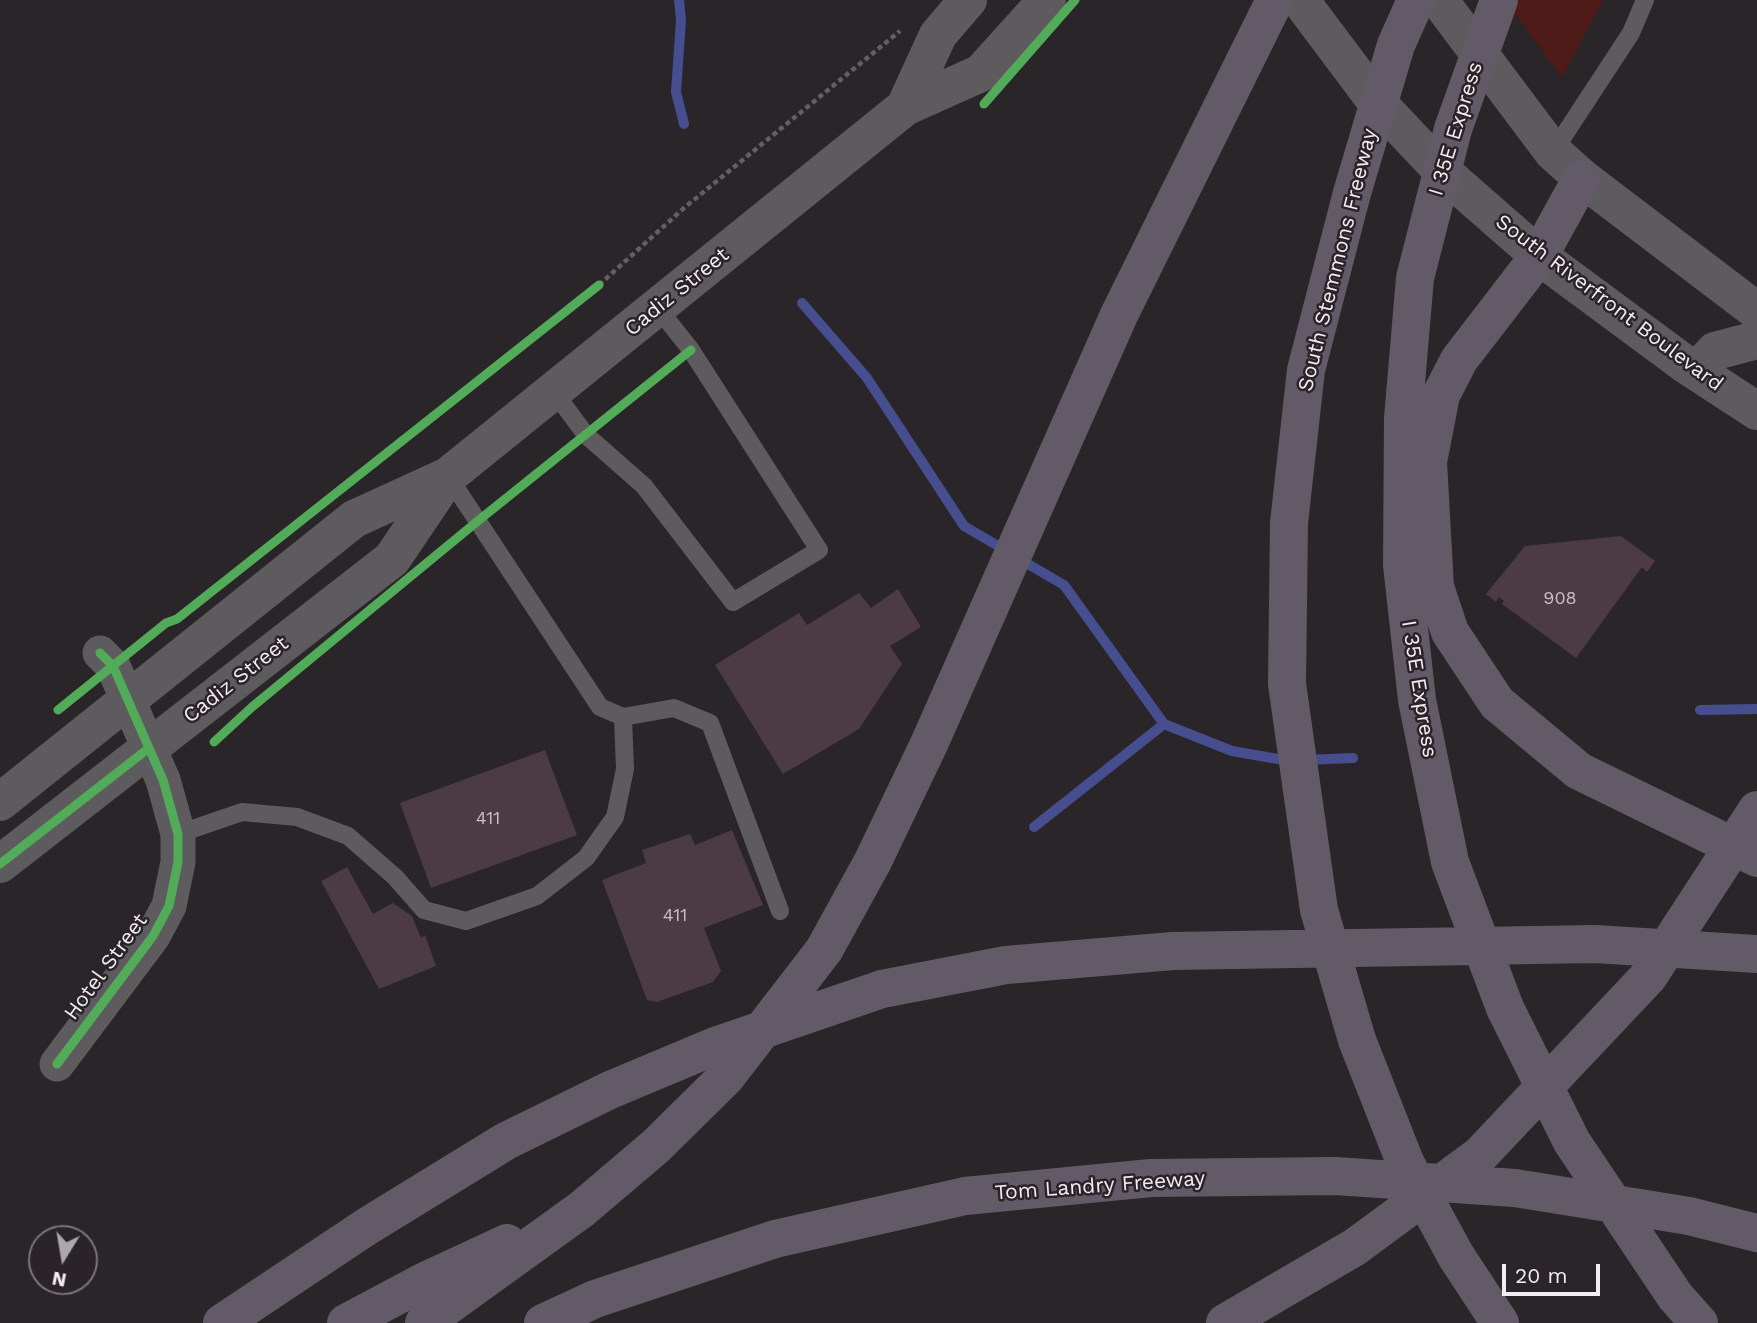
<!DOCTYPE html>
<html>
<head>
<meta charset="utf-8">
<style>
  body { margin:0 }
  #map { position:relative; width:1757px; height:1323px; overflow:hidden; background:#292529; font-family:"Work Sans",sans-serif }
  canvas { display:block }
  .north { position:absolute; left:28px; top:1225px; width:70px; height:70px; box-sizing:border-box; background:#2b232a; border:2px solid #7b747a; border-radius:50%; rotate:191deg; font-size:19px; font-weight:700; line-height:28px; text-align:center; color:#f2edf1 }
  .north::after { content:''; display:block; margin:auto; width:24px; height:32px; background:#aca7ab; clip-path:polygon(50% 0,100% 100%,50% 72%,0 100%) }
  .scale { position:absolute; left:1502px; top:1264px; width:98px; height:32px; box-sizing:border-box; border:4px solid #f2edf1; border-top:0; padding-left:9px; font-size:21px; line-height:24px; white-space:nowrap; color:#f2edf1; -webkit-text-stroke:5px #2b232a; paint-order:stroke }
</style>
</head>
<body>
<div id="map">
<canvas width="1757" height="1323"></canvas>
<div class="north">N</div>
<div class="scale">20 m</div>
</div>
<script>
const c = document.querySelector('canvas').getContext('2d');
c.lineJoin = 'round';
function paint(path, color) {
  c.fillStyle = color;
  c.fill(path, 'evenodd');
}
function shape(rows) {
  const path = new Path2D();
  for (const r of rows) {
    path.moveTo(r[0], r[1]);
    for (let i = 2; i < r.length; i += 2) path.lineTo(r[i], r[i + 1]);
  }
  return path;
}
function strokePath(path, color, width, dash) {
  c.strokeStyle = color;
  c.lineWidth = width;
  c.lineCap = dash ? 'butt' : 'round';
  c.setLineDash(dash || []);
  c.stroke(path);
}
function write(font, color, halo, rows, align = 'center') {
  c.font = font + ' "Work Sans",sans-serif';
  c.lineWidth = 5;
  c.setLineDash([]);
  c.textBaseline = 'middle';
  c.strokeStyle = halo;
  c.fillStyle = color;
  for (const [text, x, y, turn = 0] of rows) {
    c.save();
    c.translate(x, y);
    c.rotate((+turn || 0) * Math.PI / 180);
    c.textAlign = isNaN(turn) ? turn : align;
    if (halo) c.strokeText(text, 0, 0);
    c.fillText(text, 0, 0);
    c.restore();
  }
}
paint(shape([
  [1505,0,1603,0,1562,77]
]), '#4f1b19');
strokePath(shape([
  [679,0,681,20,676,92,684,124],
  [802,303,867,378,964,526,1005,550],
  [1021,560,1064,585,1164,724,1232,751,1289,761],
  [1700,710,1757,709],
  [1304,760,1353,758],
  [1034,827,1164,724]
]), '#474e90', 10);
paint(shape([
  [1621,536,1655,561,1647,572,1642,567,1576,658,1502,604,1504,601,1499,597,1496,602,1486,594,1525,546],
  [898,589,921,627,890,646,902,664,859,729,783,774,715,665,799,613,807,625,859,593,871,608],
  [545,750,577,835,431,888,400,803],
  [732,830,763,905,704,928,721,971,713,982,657,1002,647,1000,602,880,646,863,642,850,690,834,695,845],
  [347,867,373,914,393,903,412,916,421,938,425,935,436,966,379,989,321,881]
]), '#4d3b44');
strokePath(shape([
  [599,285,684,208,900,31]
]), '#626062', 4.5, [5, 3.5]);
strokePath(shape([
  [1553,152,1631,33,1645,0],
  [554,392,586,435,644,486,733,602,819,550,691,350,657,307],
  [448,476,600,707,623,717,674,708,710,723,780,911],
  [178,834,242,812,297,817,348,836,395,877,424,910,466,921,537,896,586,858,615,817,625,769,623,717]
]), '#5e5b5e', 18);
strokePath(shape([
  [57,1064,153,936,169,906,178,862,178,834,163,780,113,666,100,653]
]), '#5e5b5e', 35);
strokePath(shape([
  [1300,0,1375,100,1443,172,1539,256,1685,364,1757,411],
  [1439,0,1553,152,1582,178,1757,311],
  [905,107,938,35,968,0],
  [1696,371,1715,351,1757,340],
  [0,802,354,519,448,476,905,107,981,73,1047,0],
  [0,864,392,559,448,476]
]), '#5e5b5e', 38);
strokePath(shape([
  [1416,0,1396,45,1352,193,1306,370,1289,523,1287,684,1319,910,1357,1040,1405,1162,1456,1256,1500,1323],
  [1499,0,1453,129,1415,278,1403,418,1402,565,1417,700,1450,862,1505,1008,1572,1142,1675,1296,1699,1323],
  [1582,178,1539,256,1459,360,1441,395,1428,462,1435,587,1450,632,1497,703,1579,771,1757,858],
  [222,1323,366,1227,506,1141,610,1090,715,1046,882,989,1006,965,1173,951,1595,944,1757,954],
  [346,1323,423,1282,507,1243],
  [424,1323,582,1209,656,1146,726,1077,824,950,873,861,929,744,1119,315,1275,0],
  [543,1323,595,1299,775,1239,965,1196,1151,1178,1335,1176,1515,1188,1689,1216,1757,1233],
  [1225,1323,1355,1247,1480,1155,1648,977,1757,810]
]), '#625b67', 38);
strokePath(shape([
  [984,104,1075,0],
  [58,710,166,623,177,619,599,285],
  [214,742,252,707,479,520,691,350],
  [0,864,149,748],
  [57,1064,153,936,169,906,178,862,178,834,163,780,113,666,100,653]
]), '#51ab58', 9);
write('18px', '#c9c0c6', null, [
  ["908",1560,599],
  ["411",488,819],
  ["411",675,916]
]);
write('21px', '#f2edf1', '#2b232a', [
  ["I 35E Express",1456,129,-73],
  ["South Stemmons Freeway",1338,260,-76],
  ["Cadiz Street",677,292,-39],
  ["South Riverfront Boulevard",1609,303,37],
  ["Cadiz Street",236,680,-38],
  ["I 35E Express",1419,689,81],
  ["Hotel Street",106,967,-54],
  ["Tom Landry Freeway",1100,1186,-4]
]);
</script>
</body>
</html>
